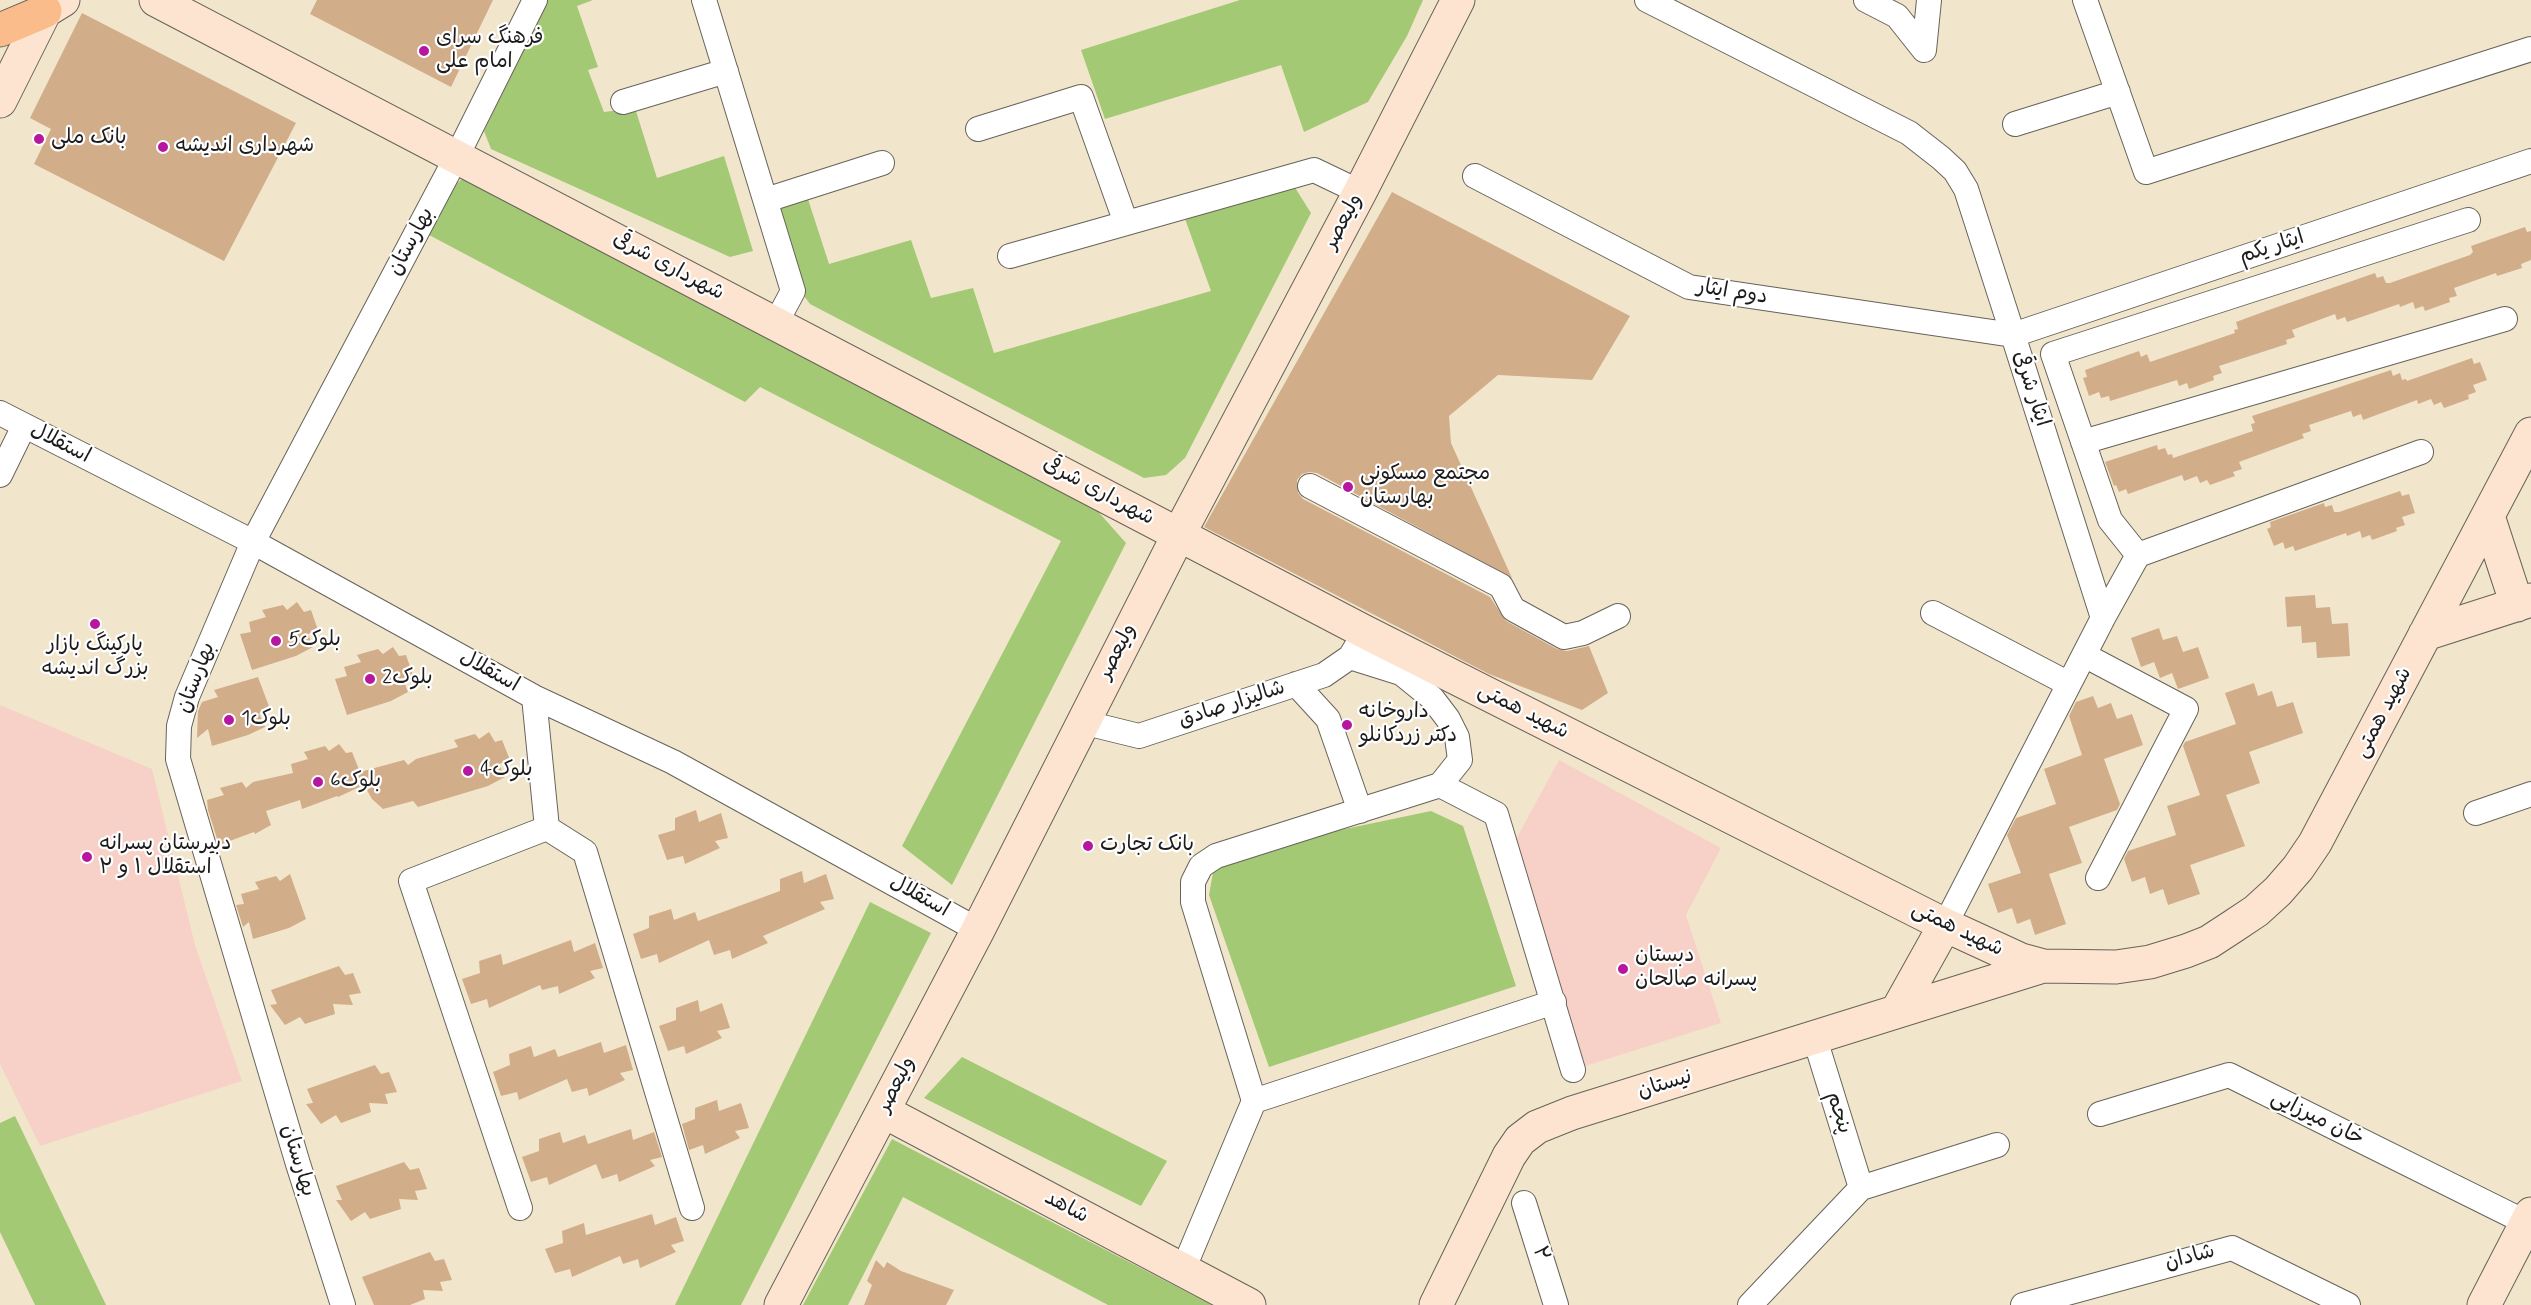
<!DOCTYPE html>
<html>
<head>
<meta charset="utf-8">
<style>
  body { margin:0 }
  canvas { display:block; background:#f1e6cc }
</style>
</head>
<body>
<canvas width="2531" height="1305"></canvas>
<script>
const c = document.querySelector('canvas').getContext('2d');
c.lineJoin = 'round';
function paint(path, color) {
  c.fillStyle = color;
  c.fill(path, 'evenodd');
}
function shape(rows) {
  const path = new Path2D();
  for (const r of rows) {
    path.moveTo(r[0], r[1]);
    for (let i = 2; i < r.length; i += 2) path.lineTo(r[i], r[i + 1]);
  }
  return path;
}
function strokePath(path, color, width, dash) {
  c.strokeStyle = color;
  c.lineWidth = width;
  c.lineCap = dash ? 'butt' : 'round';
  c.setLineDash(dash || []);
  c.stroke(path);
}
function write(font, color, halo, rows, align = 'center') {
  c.font = font + ' Mynerve,"Playpen Sans Arabic",sans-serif';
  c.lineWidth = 4.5;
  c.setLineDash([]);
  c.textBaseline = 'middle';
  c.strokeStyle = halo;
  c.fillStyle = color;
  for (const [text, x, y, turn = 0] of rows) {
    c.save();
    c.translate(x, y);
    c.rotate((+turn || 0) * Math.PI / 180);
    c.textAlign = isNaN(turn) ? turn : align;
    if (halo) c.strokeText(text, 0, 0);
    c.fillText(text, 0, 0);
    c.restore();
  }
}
paint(shape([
  [0,705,152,769,195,945,242,1081,40,1146,0,1064],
  [1559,760,1721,848,1686,915,1721,1023,1573,1070,1508,854]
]), '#f7d1c7');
paint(shape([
  [548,0,593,0,577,6,598,67,588,70,604,112,635,108,657,178,724,156,753,251,730,257,491,149,484,131],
  [1240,0,1423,0,1407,36,1368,102,1304,132,1281,65,1105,119,1081,50],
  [467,174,1086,498,1126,543,952,885,902,846,1061,541,760,387,745,402,429,235,451,189],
  [1294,186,1311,213,1185,458,1166,475,1144,478,810,304,801,292,776,204,807,196,829,264,911,240,931,298,973,288,994,353,1211,291,1184,216],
  [1431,811,1463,826,1516,986,1269,1067,1209,895,1216,856],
  [870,902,931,933,741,1305,675,1305],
  [962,1057,1167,1161,1141,1206,924,1098],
  [15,1116,106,1305,35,1305,0,1232,0,1123],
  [892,1139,1212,1305,1108,1305,903,1197,848,1305,803,1305]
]), '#a3c974');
paint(shape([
  [317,0,493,0,451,87,310,14],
  [82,13,296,123,224,261,34,164,51,129,30,118],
  [1392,192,1630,316,1592,380,1498,375,1449,416,1451,443,1512,578,1317,473,1309,472,1302,474,1297,480,1298,493,1303,499,1490,597,1506,621,1557,649,1567,651,1589,646,1608,693,1582,710,1489,674,1204,527],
  [2525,227,2527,232,2531,231,2531,260,2521,264,2522,268,2497,276,2496,273,2454,288,2457,296,2449,298,2450,302,2425,311,2423,306,2415,309,2413,302,2400,307,2399,304,2347,322,2345,317,2337,320,2335,314,2292,330,2295,337,2286,340,2287,344,2219,366,2222,373,2213,376,2214,380,2189,389,2187,383,2179,386,2177,380,2110,401,2109,396,2101,398,2099,392,2089,396,2083,378,2087,377,2085,370,2139,351,2141,357,2147,354,2150,362,2235,333,2234,330,2238,329,2236,322,2263,312,2375,273,2377,278,2383,276,2386,283,2390,283,2470,255,2473,252,2471,246],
  [2472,358,2474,364,2480,362,2487,380,2473,385,2476,392,2468,395,2469,399,2444,408,2441,402,2434,405,2431,399,2418,404,2417,400,2363,420,2361,414,2353,417,2351,411,2309,425,2311,431,2302,434,2304,438,2239,462,2242,469,2233,472,2235,476,2210,485,2207,480,2200,483,2197,476,2184,481,2182,475,2128,494,2126,489,2119,492,2116,485,2114,486,2105,462,2157,445,2158,450,2165,448,2168,455,2172,454,2173,458,2253,431,2251,424,2255,423,2252,416,2307,398,2391,370,2393,376,2400,373,2402,380,2406,379,2407,381],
  [2400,491,2402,496,2409,494,2415,513,2402,517,2405,525,2396,528,2397,531,2372,540,2370,535,2362,538,2360,531,2347,536,2346,533,2295,551,2293,546,2285,549,2283,542,2274,546,2267,529,2271,527,2270,522,2324,503,2325,507,2332,505,2334,512,2339,512],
  [2315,595,2316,608,2330,607,2332,624,2348,623,2350,656,2317,658,2316,642,2302,643,2301,626,2287,627,2285,597],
  [297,602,304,612,311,610,318,630,308,634,313,647,296,656,252,670,240,634,251,632,249,622,266,617,262,610,283,605,287,610],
  [2159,628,2163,640,2177,636,2183,652,2198,647,2209,678,2178,689,2172,673,2160,678,2154,662,2141,667,2131,638],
  [393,647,399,656,406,655,413,675,403,679,408,692,391,701,347,715,335,679,347,676,344,667,361,662,357,655,378,649,383,654],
  [258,677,270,709,259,713,265,727,248,735,212,746,208,729,197,738,198,711,202,702,218,697,214,690],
  [2254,683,2258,696,2272,691,2277,707,2293,702,2303,733,2249,752,2260,783,2226,795,2245,846,2190,865,2200,894,2168,905,2163,889,2150,894,2145,877,2132,882,2124,859,2128,851,2176,835,2167,806,2200,795,2183,746,2185,742,2236,724,2225,693],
  [2093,696,2098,708,2111,703,2117,719,2132,714,2143,745,2104,759,2120,804,2117,810,2069,827,2082,863,2049,874,2066,924,2035,935,2030,919,2017,924,2012,908,1998,913,1988,884,2021,873,2007,835,2016,818,2056,804,2044,769,2082,755,2069,716,2076,702],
  [489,732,495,742,502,740,510,760,499,764,505,777,488,786,418,807,413,801,383,809,372,799,364,785,338,797,337,796,302,809,300,800,266,811,271,825,255,834,254,832,219,845,208,810,207,800,224,795,220,788,242,782,246,788,253,782,293,773,291,764,308,759,304,752,325,746,329,751,339,744,346,753,352,752,360,772,404,760,408,765,416,759,458,747,454,740,475,734,479,739],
  [696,810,699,822,721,813,728,838,715,841,720,848,685,864,683,856,667,860,658,835,675,830,675,818],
  [802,871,804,883,826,874,834,899,820,902,825,909,763,936,768,943,732,959,730,950,714,955,709,940,659,963,657,954,641,959,633,934,649,928,649,916,671,909,674,920,695,912,698,921,780,891,780,879],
  [290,874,306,919,289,928,253,939,249,922,243,927,236,905,244,904,241,894,259,889,255,882,276,876,280,881],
  [571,940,574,952,595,943,603,968,590,971,595,978,559,994,558,986,542,990,540,985,489,1008,487,999,471,1004,462,979,480,973,479,961,501,954,503,965],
  [339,966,345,975,353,973,361,993,349,995,353,1005,333,1004,335,1014,305,1024,300,1017,285,1025,270,1005,277,1004,271,990],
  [698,1000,700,1012,722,1003,730,1028,717,1031,722,1038,686,1054,684,1046,668,1051,659,1026,676,1020,676,1008],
  [601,1042,604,1053,626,1045,633,1070,620,1073,625,1080,589,1096,587,1088,572,1092,567,1079,519,1100,517,1092,501,1096,493,1072,510,1065,509,1054,531,1046,534,1057,555,1049,558,1057],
  [375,1065,381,1074,389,1072,397,1092,385,1094,388,1104,369,1103,371,1112,341,1123,336,1115,321,1124,306,1104,313,1103,307,1089],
  [717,1100,719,1111,741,1103,749,1128,735,1131,740,1138,705,1154,703,1145,689,1150,682,1124,695,1119,695,1108],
  [631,1129,633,1140,654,1132,662,1157,650,1160,655,1166,619,1182,617,1174,602,1179,596,1164,549,1185,547,1177,531,1182,522,1157,539,1151,539,1139,560,1132,563,1143,585,1135,588,1144],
  [404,1162,410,1170,419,1168,427,1189,415,1191,418,1200,399,1199,401,1209,370,1219,365,1212,351,1221,336,1200,342,1200,336,1186],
  [652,1214,655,1225,676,1217,684,1241,671,1245,676,1252,640,1268,638,1259,623,1264,620,1256,572,1277,570,1269,555,1273,545,1249,563,1243,562,1231,584,1223,586,1235],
  [430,1252,435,1261,444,1259,452,1280,440,1282,443,1291,423,1290,425,1299,410,1305,374,1305,362,1277],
  [876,1260,884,1268,887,1262,901,1271,954,1290,946,1305,864,1305,872,1285,867,1281]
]), '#d2ad8a');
const street = shape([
  [704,0,793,291,776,323],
  [1647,0,1909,133,1941,158,1955,171,1966,189,2013,335,2103,618,1945,925],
  [1866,0,1897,16,1924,50],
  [2085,0,2146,172,2531,49],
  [1924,50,1929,0],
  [623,102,726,71],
  [2015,124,2118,92],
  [978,129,1081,97,1126,223],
  [1475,176,1689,287,2013,335,2531,161],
  [766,200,882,163],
  [1010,256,1314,170,1360,192],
  [0,413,253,542,534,697,673,762,978,930],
  [2083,442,2505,319],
  [0,475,24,426],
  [1310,486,1501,586,1513,609,1564,637,1583,633,1618,616],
  [2138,555,2110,520,2053,354,2468,220],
  [1933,613,2069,684],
  [2103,618,2138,555,2421,452],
  [2084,655,2186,709,2098,878],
  [1296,684,1328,719,1360,811],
  [1082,722,1139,736,1324,675,1350,657,1358,644],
  [1440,785,1496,814,1573,1070],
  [2476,813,2531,794],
  [547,828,585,852,692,1208],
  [1815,1039,1861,1188],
  [1254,1101,1554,1002],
  [2100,1114,2229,1075,2527,1223],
  [1524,1203,1556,1305],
  [520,1208,411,881,547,828,534,697],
  [1183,1270,1254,1101,1193,902,1193,882,1201,866,1216,856,1440,785,1460,760,1457,737,1448,719,1432,698,1401,673,1350,657],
  [343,1305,298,1164,178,759,179,726,187,697,253,542,457,156,535,0],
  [1750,1305,1861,1188,1997,1145],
  [2023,1305,2232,1248,2348,1305]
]);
const secondary = shape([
  [156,0,1365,632,1945,925,2021,960,2043,966,2116,967,2150,962,2186,951,2209,942,2232,927,2256,911,2278,891,2298,868,2315,843,2531,434],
  [0,101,45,11,63,0],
  [2488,516,2517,605],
  [2425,634,2531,600],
  [1897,1011,1945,925],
  [883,1111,1249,1305],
  [781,1305,978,930,1179,534,1360,192,1458,0],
  [1436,1305,1509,1156,1520,1140,1537,1127,1572,1113,2043,966],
  [2484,1305,2531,1214]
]);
const primary = shape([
  [0,30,45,11]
]);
strokePath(street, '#67635a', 26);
strokePath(secondary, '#67635a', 35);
strokePath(primary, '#67635a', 35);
strokePath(street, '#fff', 24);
strokePath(secondary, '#fde4d1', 33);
strokePath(primary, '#fabc8b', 33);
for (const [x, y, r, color] of [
  [424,51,6,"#b5179e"],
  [39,139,6,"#b5179e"],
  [163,147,6,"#b5179e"],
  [1348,487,6,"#b5179e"],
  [95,624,6,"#b5179e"],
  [276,641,6,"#b5179e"],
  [370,679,6,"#b5179e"],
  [229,720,6,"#b5179e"],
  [1347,725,6,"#b5179e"],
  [468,771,6,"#b5179e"],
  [318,782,6,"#b5179e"],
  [1088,846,6,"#b5179e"],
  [87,857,6,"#b5179e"],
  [1623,969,6,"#b5179e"]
]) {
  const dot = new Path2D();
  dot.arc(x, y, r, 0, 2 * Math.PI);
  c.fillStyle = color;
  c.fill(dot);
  strokePath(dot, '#fff', 2);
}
write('21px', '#1c1c1c', '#fff', [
  ["فرهنگ سرای",436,39],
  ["امام علی",436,63],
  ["بانک ملی",51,139],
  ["شهرداری اندیشه",175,147],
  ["مجتمع مسکونی",1360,475],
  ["بهارستان",1360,499],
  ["بلوک5",288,641],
  ["پارکینگ بازار",95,646,"center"],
  ["بزرگ اندیشه",95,670,"center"],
  ["بلوک2",382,679],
  ["داروخانه",1359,713],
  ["دکتر زردکانلو",1359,737],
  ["بلوک1",241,720],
  ["بلوک4",480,771],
  ["بلوک6",330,782],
  ["دبیرستان پسرانه",99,845],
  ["استقلال ۱ و ۲",99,869],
  ["بانک تجارت",1100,846],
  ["دبستان",1635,957],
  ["پسرانه صالحان",1635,981]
], 'left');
write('21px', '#1c1c1c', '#fff', [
  ["ولیعصر",1344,222,-62],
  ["بهارستان",412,242,-62],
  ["ایثار یکم",2272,248,-18],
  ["شهرداری شرقی",668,267,28],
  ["دوم ایثار",1732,293,9],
  ["ایثار شرقی",2030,389,72],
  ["استقلال",60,444,27],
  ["شهرداری شرقی",1098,492,28],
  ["ولیعصر",1118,652,-63],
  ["استقلال",489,672,29],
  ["بهارستان",197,678,-69],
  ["شالیزار صادق",1232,705,-18],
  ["شهید همتی",1523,712,27],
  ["شهید همتی",2384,713,-62],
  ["استقلال",919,897,29],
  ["شهید همتی",1957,930,26],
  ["ولیعصر",897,1085,-63],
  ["نيستان",1665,1085,-17],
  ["پنجم",1838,1113,73],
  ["خان میرزایی",2317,1119,26],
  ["بهارستان",297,1161,73],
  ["شاهد",1066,1208,28],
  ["۲",1540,1254,72],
  ["شادان",2190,1258,-15]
]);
</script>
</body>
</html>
